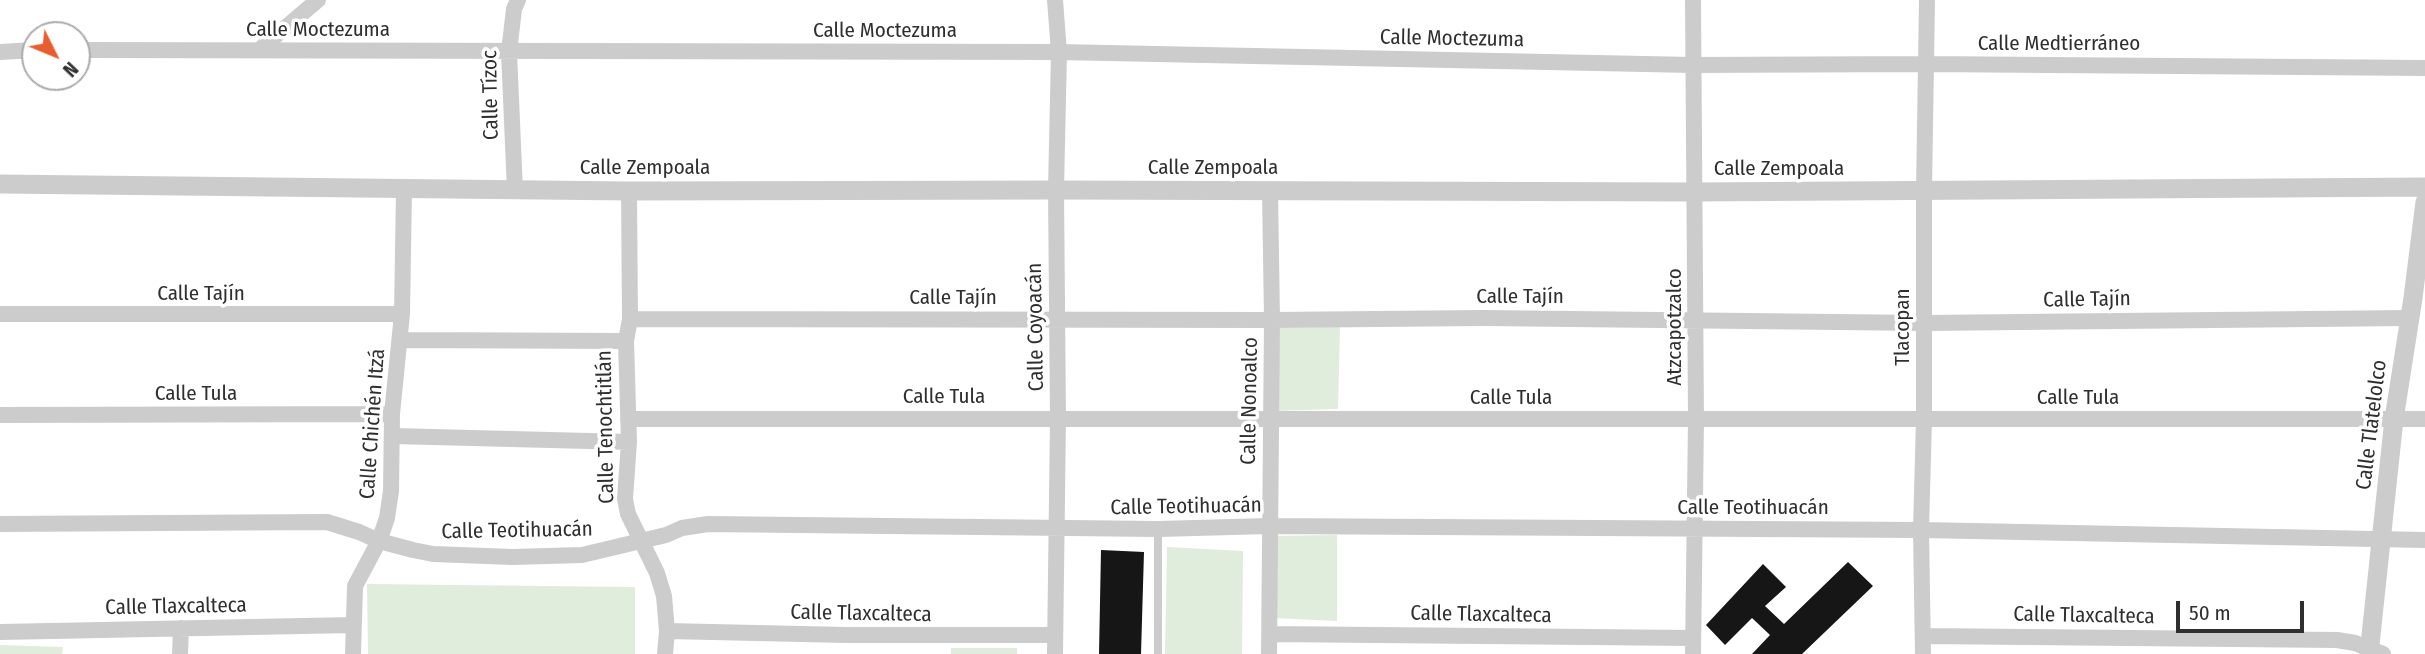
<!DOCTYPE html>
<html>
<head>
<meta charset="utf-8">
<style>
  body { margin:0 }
  #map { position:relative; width:2425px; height:654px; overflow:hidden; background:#fff; font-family:"Fira Sans Condensed",sans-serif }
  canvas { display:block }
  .north { position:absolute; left:21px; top:21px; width:70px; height:70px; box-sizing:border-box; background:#fff; border:2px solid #acacac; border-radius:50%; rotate:133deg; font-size:19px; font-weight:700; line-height:28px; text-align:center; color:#2f2f2f }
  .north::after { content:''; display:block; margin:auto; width:24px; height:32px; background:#e85d2e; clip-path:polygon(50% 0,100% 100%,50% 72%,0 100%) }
  .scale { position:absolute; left:2176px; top:601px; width:128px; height:32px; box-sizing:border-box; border:4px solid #2f2f2f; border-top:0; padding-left:9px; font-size:21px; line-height:24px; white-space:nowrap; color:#2f2f2f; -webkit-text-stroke:5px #fff; paint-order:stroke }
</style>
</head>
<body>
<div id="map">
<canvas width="2425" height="654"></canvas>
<div class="north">N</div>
<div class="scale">50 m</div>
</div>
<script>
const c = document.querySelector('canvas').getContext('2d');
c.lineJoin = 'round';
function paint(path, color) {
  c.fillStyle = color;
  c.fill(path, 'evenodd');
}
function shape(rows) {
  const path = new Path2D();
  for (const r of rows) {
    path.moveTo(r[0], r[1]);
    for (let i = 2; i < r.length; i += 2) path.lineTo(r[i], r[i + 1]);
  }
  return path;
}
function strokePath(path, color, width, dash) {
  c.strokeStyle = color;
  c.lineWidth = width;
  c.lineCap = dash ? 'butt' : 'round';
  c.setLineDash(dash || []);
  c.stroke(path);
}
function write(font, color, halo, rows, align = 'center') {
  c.font = font + ' "Fira Sans Condensed",sans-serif';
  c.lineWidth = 7;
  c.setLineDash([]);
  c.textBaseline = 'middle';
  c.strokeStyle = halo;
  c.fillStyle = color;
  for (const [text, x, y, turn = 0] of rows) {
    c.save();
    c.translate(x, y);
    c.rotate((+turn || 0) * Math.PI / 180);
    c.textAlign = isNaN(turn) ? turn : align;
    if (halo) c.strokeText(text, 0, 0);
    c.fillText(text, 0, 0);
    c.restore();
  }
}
paint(shape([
  [1340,327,1338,409,1272,411,1274,328],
  [1337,535,1337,621,1274,618,1274,536],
  [1167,547,1243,551,1242,654,1165,654],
  [367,584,635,587,635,654,368,654],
  [0,645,63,647,62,654,0,654],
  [951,648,1017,648,1017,654,951,654]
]), '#e0ecdc');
paint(shape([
  [1101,550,1144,552,1141,654,1099,654],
  [1848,562,1873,586,1802,654,1752,654,1770,635,1752,618,1725,645,1706,625,1763,564,1786,587,1765,606,1784,624]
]), '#161616');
strokePath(shape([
  [1158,529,1158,654]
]), '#ccc', 8);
strokePath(shape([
  [1693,0,1696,419,1693,654],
  [77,50,1059,52,1693,65,1926,64,2425,68],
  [259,50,318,0],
  [0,52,35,50],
  [515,191,509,52,514,9,518,0],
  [629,191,630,319,626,341,629,442,625,499,628,514,657,573,664,596,667,631,665,654],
  [0,314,402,314],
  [630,319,1272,320,1483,318,1924,323,2409,318],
  [400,340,626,341],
  [0,415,392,414],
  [628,419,2425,419],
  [393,436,629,442],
  [0,524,327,522,359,532,379,541,413,550,433,554,513,557,582,555,666,535,682,528,708,524,1158,529,1269,526,1921,530,2425,540],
  [667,631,846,635,1055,635],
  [0,632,353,625],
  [1270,634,1693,638],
  [1923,636,2337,640,2355,643,2383,654],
  [180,654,181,628],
  [353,654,355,586,379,541,387,518,391,491,392,414,402,314,404,190],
  [1055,654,1058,418,1056,190,1059,52,1055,0],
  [1269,654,1272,320,1270,191],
  [1923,654,1921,530,1924,419,1924,191,1927,0]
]), '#ccc', 16);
strokePath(shape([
  [0,184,629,191,1056,190,1695,192,2425,187],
  [2369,654,2394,419,2413,298,2425,202]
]), '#ccc', 19);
write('21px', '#2f2f2f', '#fff', [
  ["Calle Moctezuma",318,30],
  ["Calle Moctezuma",885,31],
  ["Calle Moctezuma",1452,39,1],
  ["Calle Medtierráneo",2059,44],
  ["Calle Tízoc",491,95,-91],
  ["Calle Zempoala",645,168],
  ["Calle Zempoala",1213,168],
  ["Calle Zempoala",1779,169],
  ["Calle Tajín",201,294],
  ["Calle Tajín",1520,297],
  ["Calle Tajín",953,298],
  ["Calle Tajín",2087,300,-1],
  ["Calle Coyoacán",1036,327,-91],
  ["Atzcapotzalco",1675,327,-90],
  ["Tlacopan",1903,327,-90],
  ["Calle Tula",196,394],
  ["Calle Tula",944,397],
  ["Calle Tula",1511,398],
  ["Calle Tula",2078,398],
  ["Calle Nonoalco",1250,401,-89],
  ["Calle Chichén Itzá",373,424,-86],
  ["Calle Tlatelolco",2372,425,-83],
  ["Calle Tenochtitlán",606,427,-91],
  ["Calle Teotihuacán",1186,507,-1],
  ["Calle Teotihuacán",1753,508],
  ["Calle Teotihuacán",517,531,-1],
  ["Calle Tlaxcalteca",176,607,-1],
  ["Calle Tlaxcalteca",861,614,1],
  ["Calle Tlaxcalteca",1481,615,1],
  ["Calle Tlaxcalteca",2084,616,1]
]);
</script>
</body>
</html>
